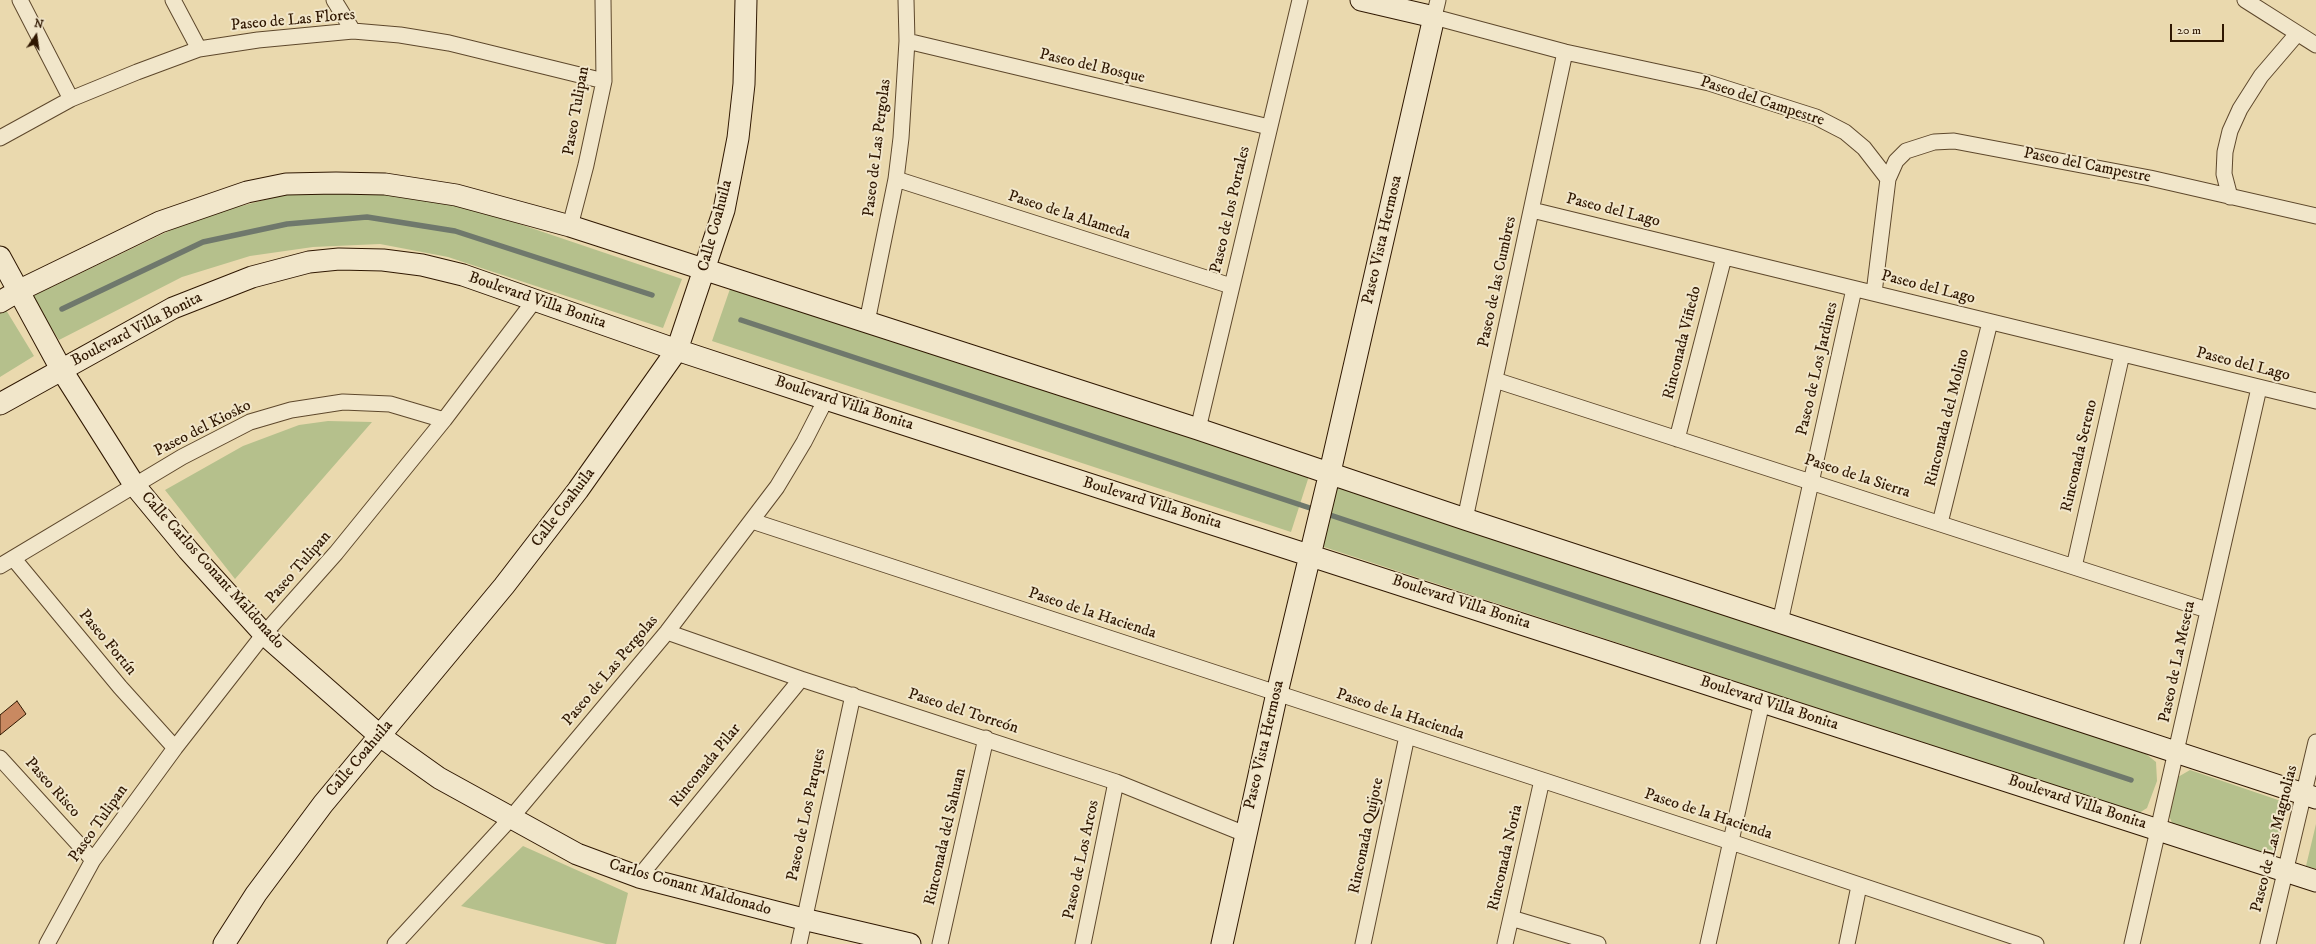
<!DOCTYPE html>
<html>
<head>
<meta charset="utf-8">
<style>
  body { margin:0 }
  #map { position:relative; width:2316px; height:944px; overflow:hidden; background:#ead9ae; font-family:"IM FELL DW Pica",serif }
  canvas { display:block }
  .north { position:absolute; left:16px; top:16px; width:40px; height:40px; -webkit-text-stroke:3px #f1e6ca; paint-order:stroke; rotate:13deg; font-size:11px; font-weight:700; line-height:16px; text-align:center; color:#2f1701 }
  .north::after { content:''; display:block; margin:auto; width:14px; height:18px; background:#2f1701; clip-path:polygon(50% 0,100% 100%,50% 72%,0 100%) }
  .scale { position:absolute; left:2170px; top:24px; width:54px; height:18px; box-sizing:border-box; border:2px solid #2f1701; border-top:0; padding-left:5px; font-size:12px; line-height:14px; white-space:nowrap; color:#2f1701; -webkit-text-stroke:3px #f1e6ca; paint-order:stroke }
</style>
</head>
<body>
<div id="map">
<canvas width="2316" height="944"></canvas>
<div class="north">N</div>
<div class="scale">20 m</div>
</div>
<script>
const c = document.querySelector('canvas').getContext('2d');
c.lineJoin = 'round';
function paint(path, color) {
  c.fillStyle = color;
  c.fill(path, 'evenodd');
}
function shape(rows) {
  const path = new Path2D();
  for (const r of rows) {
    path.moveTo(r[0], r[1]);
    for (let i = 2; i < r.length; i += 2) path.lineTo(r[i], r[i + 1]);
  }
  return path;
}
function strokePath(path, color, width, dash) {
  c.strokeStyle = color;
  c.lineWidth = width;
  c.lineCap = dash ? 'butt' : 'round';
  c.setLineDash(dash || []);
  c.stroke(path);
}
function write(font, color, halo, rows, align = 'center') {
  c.font = font + ' "IM FELL DW Pica",serif';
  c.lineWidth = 4;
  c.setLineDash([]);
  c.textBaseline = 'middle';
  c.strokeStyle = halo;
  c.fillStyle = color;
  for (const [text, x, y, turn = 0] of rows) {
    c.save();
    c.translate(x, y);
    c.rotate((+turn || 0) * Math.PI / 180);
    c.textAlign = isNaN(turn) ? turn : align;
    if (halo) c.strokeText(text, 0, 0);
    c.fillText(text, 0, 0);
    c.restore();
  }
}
paint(shape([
  [370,191,472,208,682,279,663,328,448,257,380,244,313,247,250,256,182,277,59,340,31,297,196,218,283,195],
  [731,286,1309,476,1291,532,712,341],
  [3,305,34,356,0,377,0,307],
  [328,421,372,422,235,579,165,490,243,446,299,425],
  [1337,484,2146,754,2156,762,2157,781,2147,808,2139,813,1324,547,1321,538],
  [2190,770,2281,801,2286,808,2275,855,2266,856,2173,825,2169,816,2178,777],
  [2316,824,2316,869,2306,866],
  [523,846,628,893,616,944,606,944,461,906]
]), '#b5c08c');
strokePath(shape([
  [62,309,203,242,287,224,367,217,455,231,652,295],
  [741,320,1316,510],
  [1324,513,2131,780]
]), '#6f786c', 5.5);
const building = shape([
  [17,701,26,714,0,735,0,715,17,701]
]);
paint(building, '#c98961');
strokePath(building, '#2f1701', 1);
const street = shape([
  [20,0,71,99],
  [173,0,199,49],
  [334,0,353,31],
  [1438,0,1434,17,1565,52,1709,83,1816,117,1845,132,1864,148,1888,179],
  [2245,0,2316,45],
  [907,41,1269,127],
  [0,138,71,99,137,72,199,49,258,40,353,31,400,35,449,43,604,81],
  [896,179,1231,286],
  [2230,197,2224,174,2225,152,2230,131,2240,109,2261,76,2297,34],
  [1532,210,2316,401],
  [570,226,586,165,604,81,603,0],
  [1874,293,1888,179,1896,161,1906,151,1934,142,1954,141,2150,178,2316,216],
  [867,322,896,179,901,138,907,41,906,0],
  [1495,380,2207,610],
  [1198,429,1300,0],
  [1677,439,1724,257],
  [1465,519,1565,52],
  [752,521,1731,842,2036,944],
  [1940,523,1990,322],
  [13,558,120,687,175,748],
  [0,566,182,457,250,422,291,410,343,402,390,404,444,420],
  [2074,567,2122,354],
  [1780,622,1854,289],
  [667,632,801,679,1116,782,1245,834],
  [0,758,93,860],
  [639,877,801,679],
  [1511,918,1598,944],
  [47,944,93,860,175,748,264,634,336,553,444,420,534,301],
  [395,944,511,818,667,632,777,487,804,442,826,399],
  [799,944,853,695],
  [940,944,986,738],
  [1083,944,1116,782],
  [1363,944,1407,736],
  [1505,944,1542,780],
  [1708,944,1762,702],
  [1847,944,1859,886],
  [2132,944,2259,388],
  [2268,944,2316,742]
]);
const secondary = shape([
  [0,257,61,369,135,486,188,550,264,634,380,736,439,778,577,854,639,877,803,919,910,944],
  [0,302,20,290,160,222,247,192,286,184,336,183,385,184,456,195,570,226,1198,429,1465,519,2316,798],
  [0,404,173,308,252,277,309,262,339,259,383,260,422,265,463,275,677,350,826,399,2316,881],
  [224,944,256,894,323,804,504,586,578,490,677,350,724,210,738,138,744,84,746,0],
  [1222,944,1277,693,1330,472,1434,17,1361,0]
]);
strokePath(street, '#5e482c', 17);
strokePath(secondary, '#2f1701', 23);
strokePath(street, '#f1e6ca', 15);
strokePath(secondary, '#f1e6ca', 21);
write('16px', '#2f1701', '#f1e6ca', [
  ["Paseo de Las Flores",293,21,-5],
  ["Paseo del Bosque",1092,67,13],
  ["Paseo del Campestre",1762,102,18],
  ["Paseo Tulipan",577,111,-80],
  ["Paseo de Las Pergolas",878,148,-83],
  ["Paseo del Campestre",2087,166,11],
  ["Paseo de los Portales",1231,210,-77],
  ["Paseo del Lago",1613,211,14],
  ["Paseo de la Alameda",1069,216,18],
  ["Calle Coahuila",716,226,-75],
  ["Paseo Vista Hermosa",1383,240,-77],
  ["Paseo de las Cumbres",1498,282,-78],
  ["Paseo del Lago",1928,288,14],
  ["Boulevard Villa Bonita",537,301,19],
  ["Boulevard Villa Bonita",137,330,-27],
  ["Rinconada Viñedo",1683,343,-76],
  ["Paseo del Lago",2243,365,14],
  ["Paseo de Los Jardines",1818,369,-77],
  ["Boulevard Villa Bonita",844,404,18],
  ["Rinconada del Molino",1948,418,-76],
  ["Paseo del Kiosko",203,429,-27],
  ["Rinconada Sereno",2080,456,-77],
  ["Paseo de la Sierra",1857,477,18],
  ["Boulevard Villa Bonita",1152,504,17],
  ["Calle Coahuila",564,508,-53],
  ["Paseo Tulipan",299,568,-49],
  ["Calle Carlos Conant Maldonado",212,571,48],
  ["Boulevard Villa Bonita",1461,603,18],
  ["Paseo de la Hacienda",1092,614,18],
  ["Paseo Fortín",107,643,50],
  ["Paseo de La Meseta",2178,662,-78],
  ["Paseo de Las Pergolas",611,671,-50],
  ["Boulevard Villa Bonita",1769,704,18],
  ["Paseo del Torreón",963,712,18],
  ["Paseo de la Hacienda",1400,715,18],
  ["Paseo Vista Hermosa",1265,745,-77],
  ["Calle Coahuila",360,759,-50],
  ["Rinconada Pilar",706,766,-51],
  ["Paseo Risco",52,788,48],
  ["Boulevard Villa Bonita",2077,803,18],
  ["Paseo de Los Parques",807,815,-78],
  ["Paseo de la Hacienda",1708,815,18],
  ["Paseo Tulipan",99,824,-55],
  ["Rinconada Quijote",1367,836,-78],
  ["Rinconada del Sahuan",946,837,-77],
  ["Paseo de Las Magnolias",2275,839,-76],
  ["Rinconada Noria",1506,858,-77],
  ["Paseo de Los Arcos",1082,860,-78],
  ["Carlos Conant Maldonado",690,888,16]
]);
</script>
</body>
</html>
